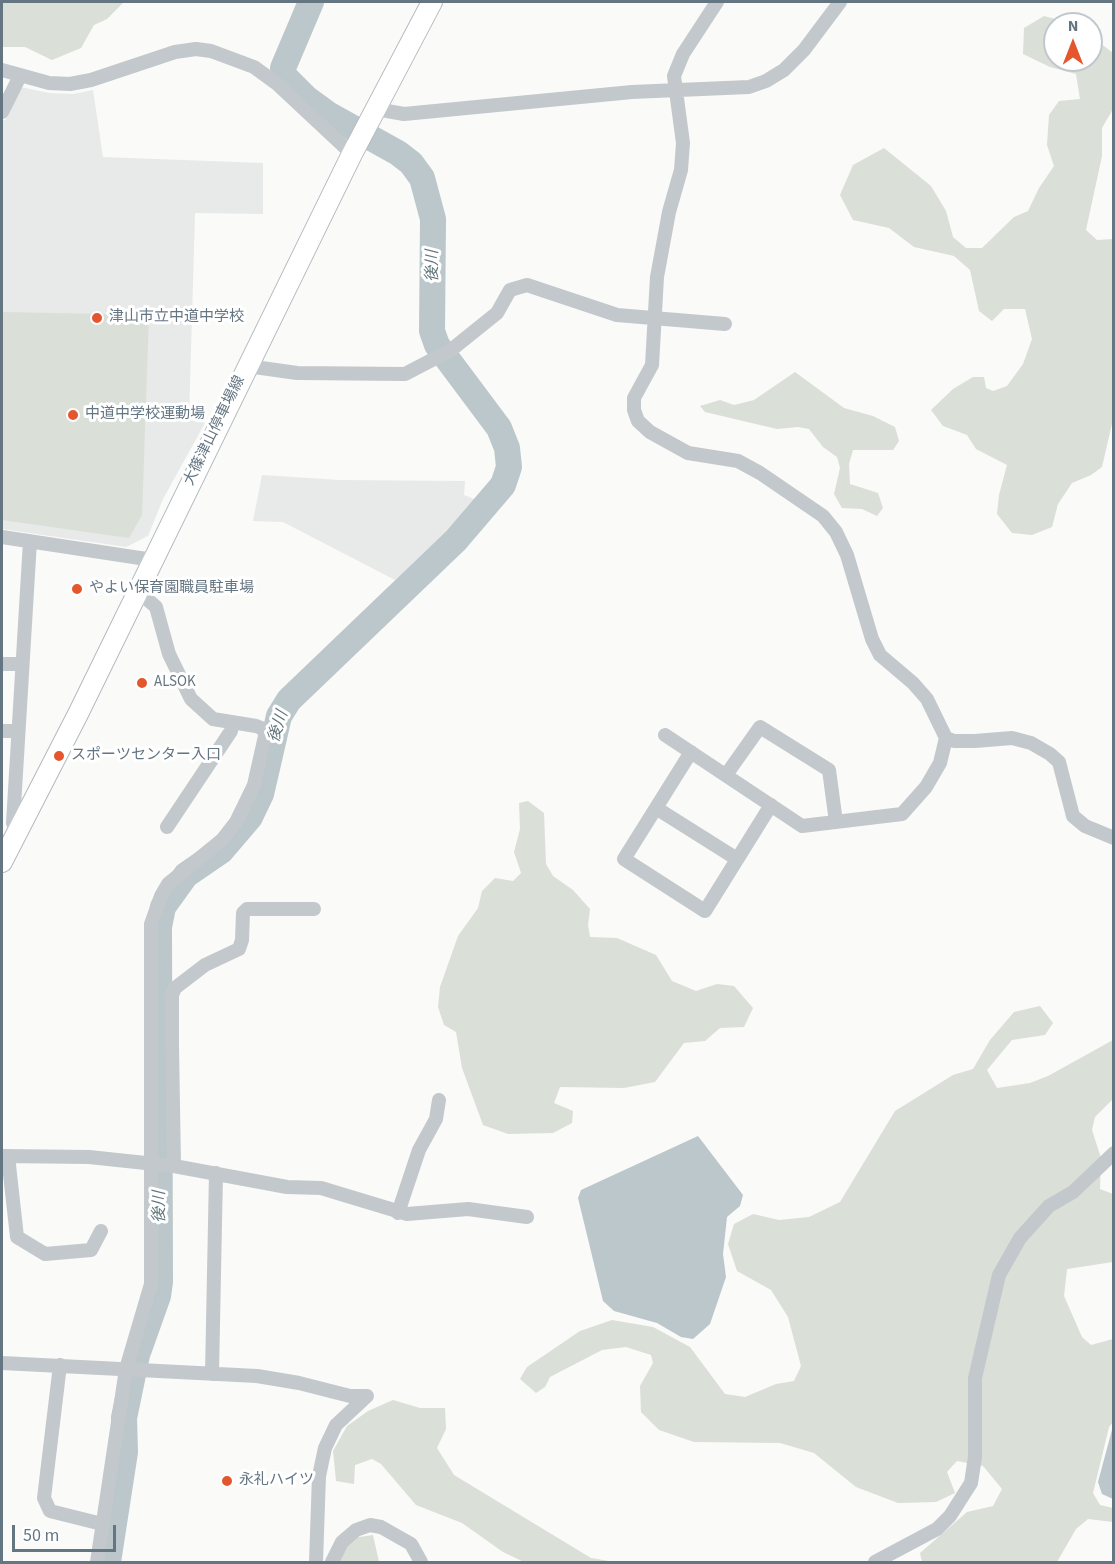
<!DOCTYPE html>
<html>
<head>
<meta charset="utf-8">
<style>
  body { margin:0 }
  #map { position:relative; width:1115px; height:1564px; overflow:hidden; background:#fafaf8; font-family:"Source Sans 3",sans-serif }
  canvas { display:block }
  .frame { position:absolute; inset:0; border:3px solid #657683; pointer-events:none }
  .north { position:absolute; left:1043px; top:12px; width:60px; height:60px; box-sizing:border-box; background:#fff; border:2px solid #c1c8cd; border-radius:50%; rotate:0deg; font-size:16px; font-weight:700; line-height:24px; text-align:center; color:#657683 }
  .north::after { content:''; display:block; margin:auto; width:21px; height:27px; background:#e4572e; clip-path:polygon(50% 0,100% 100%,50% 72%,0 100%) }
  .scale { position:absolute; left:12px; top:1525px; width:104px; height:27px; box-sizing:border-box; border:3px solid #657683; border-top:0; padding-left:8px; font-size:18px; line-height:21px; white-space:nowrap; color:#657683; -webkit-text-stroke:4px #fff; paint-order:stroke }
</style>
</head>
<body>
<div id="map">
<canvas width="1115" height="1564"></canvas>
<div class="frame"></div>
<div class="north">N</div>
<div class="scale">50 m</div>
</div>
<script>
const c = document.querySelector('canvas').getContext('2d');
c.lineJoin = 'round';
function paint(path, color) {
  c.fillStyle = color;
  c.fill(path, 'evenodd');
}
function shape(rows) {
  const path = new Path2D();
  for (const r of rows) {
    path.moveTo(r[0], r[1]);
    for (let i = 2; i < r.length; i += 2) path.lineTo(r[i], r[i + 1]);
  }
  return path;
}
function strokePath(path, color, width, dash) {
  c.strokeStyle = color;
  c.lineWidth = width;
  c.lineCap = dash ? 'butt' : 'round';
  c.setLineDash(dash || []);
  c.stroke(path);
}
function write(font, color, halo, rows, align = 'center') {
  c.font = font + ' "Source Sans 3","Noto Sans JP",sans-serif';
  c.lineWidth = 6;
  c.setLineDash([]);
  c.textBaseline = 'middle';
  c.strokeStyle = halo;
  c.fillStyle = color;
  for (const [text, x, y, turn = 0] of rows) {
    c.save();
    c.translate(x, y);
    c.rotate((+turn || 0) * Math.PI / 180);
    c.textAlign = isNaN(turn) ? turn : align;
    if (halo) c.strokeText(text, 0, 0);
    c.fillText(text, 0, 0);
    c.restore();
  }
}
paint(shape([
  [21,87,49,93,73,94,93,90,103,157,263,163,263,214,195,213,189,420,205,423,163,499,148,536,126,547,2,529,2,120,5,120],
  [262,475,339,480,465,481,464,495,479,501,395,580,283,522,253,521]
]), '#e8e9e9');
paint(shape([
  [2,2,124,2,107,19,94,25,81,48,52,60,25,47,2,47],
  [1044,16,1075,24,1055,24,1055,60,1091,60,1091,36,1113,53,1113,109,1102,128,1102,156,1086,230,1097,240,1113,239,1114,415,1102,467,1091,475,1072,483,1058,504,1052,527,1032,535,1012,533,997,514,999,495,1007,465,976,449,967,435,943,426,931,410,953,389,973,377,984,377,986,388,993,391,1007,386,1023,364,1032,339,1025,309,1004,309,992,321,979,311,970,270,954,256,914,247,889,228,853,220,840,195,853,165,884,148,931,186,946,211,953,237,966,248,982,248,1014,217,1028,211,1039,188,1054,166,1047,145,1049,115,1059,101,1080,99,1076,74,1050,67,1023,54,1024,28],
  [2,312,149,315,142,515,129,538,2,520],
  [795,372,844,408,873,416,895,427,899,441,893,450,853,450,849,464,850,484,878,493,883,508,877,516,862,509,842,508,834,494,840,468,837,457,823,447,809,429,798,427,777,429,705,412,700,406,720,400,734,405,754,400],
  [528,801,544,813,546,864,553,876,573,890,590,909,588,925,590,937,617,938,656,955,672,981,696,991,717,984,734,986,753,1008,744,1027,720,1028,705,1041,684,1043,655,1082,624,1088,560,1087,554,1103,573,1111,572,1123,553,1133,508,1134,483,1125,462,1068,456,1032,444,1025,438,1007,440,987,458,936,478,908,482,891,495,878,513,881,521,873,514,852,520,829,519,803],
  [1040,1006,1053,1023,1045,1035,1012,1040,987,1070,997,1088,1030,1083,1048,1076,1113,1040,1113,1099,1095,1117,1092,1130,1101,1158,1100,1189,1113,1194,1113,1262,1067,1269,1064,1296,1082,1337,1091,1345,1113,1339,1113,1422,1109,1427,1093,1493,1100,1505,1113,1508,1113,1522,1088,1519,1076,1529,1057,1562,922,1562,920,1553,967,1512,993,1506,1002,1489,983,1466,957,1461,947,1472,955,1493,936,1502,898,1503,856,1487,814,1453,780,1443,694,1442,659,1430,641,1412,640,1386,653,1363,651,1355,626,1347,602,1350,550,1377,545,1387,536,1393,520,1379,527,1367,580,1331,612,1320,653,1327,690,1347,725,1394,745,1397,776,1384,794,1381,801,1366,788,1317,771,1290,737,1271,728,1244,734,1224,753,1214,779,1220,809,1217,840,1202,895,1111,953,1075,973,1069,990,1040,1014,1012],
  [393,1400,420,1408,445,1408,446,1429,437,1448,454,1475,591,1558,615,1562,524,1562,503,1552,462,1523,416,1505,381,1464,372,1459,355,1465,354,1484,336,1481,333,1451,347,1426,368,1411],
  [373,1535,379,1562,337,1562,352,1538]
]), '#dadfd7');
paint(shape([
  [698,1136,743,1195,740,1206,727,1217,723,1254,726,1277,710,1324,693,1339,681,1337,657,1323,614,1311,603,1301,578,1198,581,1190],
  [1113,1426,1113,1499,1102,1494,1098,1482]
]), '#bbc7cb');
strokePath(shape([
  [108,1562,125,1452,124,1418,137,1355,158,1296,160,1282,159,927,163,907,186,875,221,851,250,817,261,794,279,716,289,700,456,540,503,485,509,467,507,448,499,428,437,345,432,331,433,219,422,178,411,163,398,153,328,114,306,98,284,76,283,68,311,2]
]), '#bbc7cb', 26);
const secondary = shape([
  [2,862,78,714,352,154,432,2]
]);
strokePath(secondary, '#b3babf', 22);
strokePath(shape([
  [717,2,683,54,674,76,683,143,681,170,669,212,657,277,652,365,634,398,634,410,638,421,650,432,688,453,738,461,760,473,823,516,836,532,847,555,872,639,880,655,913,683,927,699,946,738,954,741,975,741,1012,738,1031,743,1050,754,1059,762,1073,816,1085,826,1114,838],
  [2,70,49,83,70,84,91,80,175,52,196,49,211,51,254,67,276,83,352,154],
  [376,109,404,114,632,92,749,87,766,81,784,70,804,50,840,2],
  [2,112,20,76],
  [247,366,297,373,405,374,451,350,497,313,510,290,527,285,617,315,725,324],
  [2,537,153,560],
  [2,664,21,664],
  [2,731,18,731],
  [665,735,802,826,902,814,926,787,940,763,946,738],
  [691,752,624,859,705,911,771,805],
  [726,775,760,727,829,770,836,822],
  [656,808,737,859],
  [167,827,231,731,232,723],
  [17,833,13,823,30,541],
  [2,1156,89,1157,174,1166,287,1187,321,1188,407,1214,468,1209,527,1217],
  [8,1156,17,1237,45,1254,91,1250,101,1231],
  [174,1166,172,1045,172,995,175,988,205,965,239,949,242,940,243,913,247,909,314,909],
  [398,1213,419,1150,436,1119,439,1100],
  [2,1363,257,1376,299,1383,350,1396,367,1396],
  [60,1365,44,1498,50,1511,102,1524],
  [212,1374,216,1173],
  [97,1562,126,1369,151,1284,151,924,161,896,168,884,222,840,236,822,254,785,265,736,264,729,256,726,213,719,191,699,169,654,156,607,147,599,136,594],
  [316,1562,319,1476,325,1448,336,1425,367,1396],
  [332,1562,342,1542,356,1530,370,1525,381,1527,411,1544,421,1562],
  [875,1562,937,1529,950,1516,971,1483,975,1457,975,1378,999,1275,1020,1238,1049,1206,1073,1192,1114,1153]
]), '#c3c8cc', 14);
strokePath(secondary, '#fff', 20);
for (const [x, y, r, color] of [
  [97,318,6,"#e4572e"],
  [73,415,6,"#e4572e"],
  [77,589,6,"#e4572e"],
  [142,683,6,"#e4572e"],
  [59,756,6,"#e4572e"],
  [227,1481,6,"#e4572e"]
]) {
  const dot = new Path2D();
  dot.arc(x, y, r, 0, 2 * Math.PI);
  c.fillStyle = color;
  c.fill(dot);
  strokePath(dot, '#fff', 2);
}
write('15px', '#657683', '#fff', [
  ["津山市立中道中学校",109,318],
  ["中道中学校運動場",85,415],
  ["やよい保育園職員駐車場",89,589],
  ["ALSOK",154,683],
  ["スポーツセンター入口",71,756],
  ["永礼ハイツ",239,1481]
], 'left');
write('15px', '#657683', '#fff', [
  ["大篠津山停車場線",215,431,-64]
]);
write('italic 16px', '#60757c', '#fff', [
  ["後川",433,266,-90],
  ["後川",279,727,-72],
  ["後川",160,1207,-90]
]);
</script>
</body>
</html>
